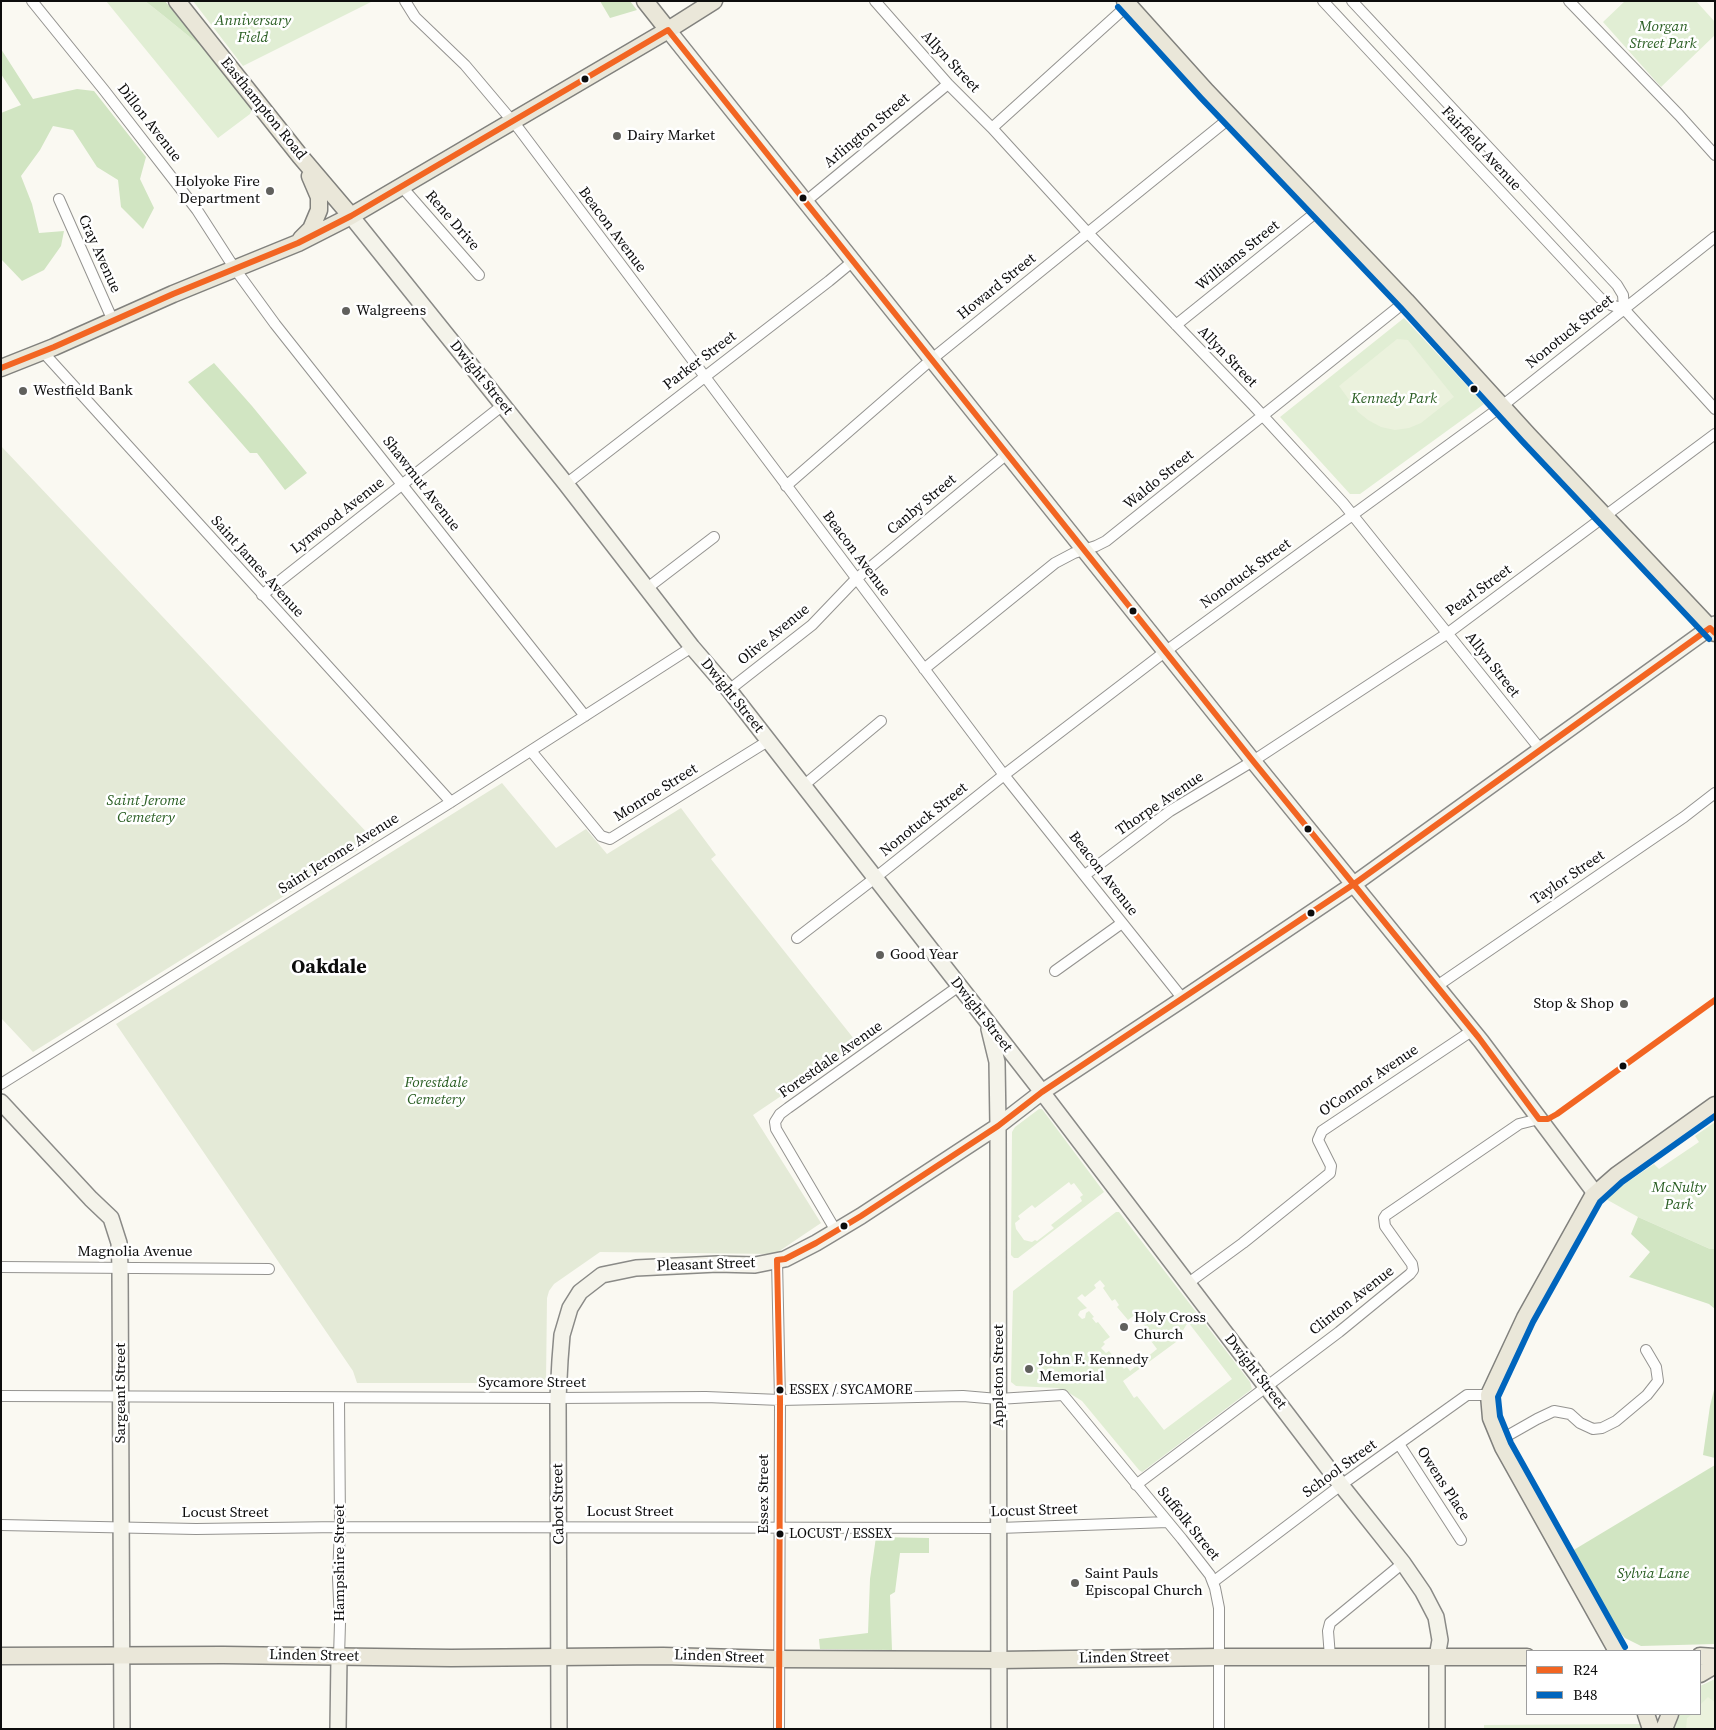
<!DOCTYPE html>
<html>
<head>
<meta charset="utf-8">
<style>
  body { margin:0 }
  #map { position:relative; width:1716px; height:1730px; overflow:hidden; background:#faf9f2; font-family:"Source Serif 4",serif }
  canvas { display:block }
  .frame { position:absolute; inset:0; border:2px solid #0d0d0d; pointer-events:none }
  .legend { position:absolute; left:1526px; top:1650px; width:175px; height:65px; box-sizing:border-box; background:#fff; border:1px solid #9e9e9e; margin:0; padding:6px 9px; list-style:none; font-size:15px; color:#0d0d0d }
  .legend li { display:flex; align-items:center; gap:10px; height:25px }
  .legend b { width:25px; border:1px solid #9e9e9e }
</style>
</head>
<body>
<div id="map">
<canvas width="1716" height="1730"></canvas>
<div class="frame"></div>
<ul class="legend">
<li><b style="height:6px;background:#f26522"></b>R24</li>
<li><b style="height:6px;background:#0065bd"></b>B48</li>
</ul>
</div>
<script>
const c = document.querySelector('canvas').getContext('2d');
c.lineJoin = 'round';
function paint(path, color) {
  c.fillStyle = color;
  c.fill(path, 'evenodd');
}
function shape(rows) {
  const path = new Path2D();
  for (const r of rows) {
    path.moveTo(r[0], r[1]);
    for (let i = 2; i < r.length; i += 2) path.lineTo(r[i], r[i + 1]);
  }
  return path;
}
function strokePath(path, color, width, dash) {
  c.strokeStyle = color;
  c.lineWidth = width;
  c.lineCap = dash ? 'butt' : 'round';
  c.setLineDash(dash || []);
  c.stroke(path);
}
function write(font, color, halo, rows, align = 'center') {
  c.font = font + ' "Source Serif 4",serif';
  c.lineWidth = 5;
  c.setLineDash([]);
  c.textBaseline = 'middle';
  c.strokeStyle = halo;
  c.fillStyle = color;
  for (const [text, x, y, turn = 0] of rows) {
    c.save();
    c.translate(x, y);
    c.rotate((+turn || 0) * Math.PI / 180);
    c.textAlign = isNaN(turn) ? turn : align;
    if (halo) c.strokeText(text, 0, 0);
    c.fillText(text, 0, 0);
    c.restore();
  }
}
paint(shape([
  [106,1,145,1,164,16,202,47,252,109,250,114,218,138],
  [193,1,373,1,243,66],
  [1625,1,1696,1,1715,22,1715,35,1661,87,1603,22],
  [1404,318,1484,404,1360,494,1350,494,1280,417],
  [1039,1109,1042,1109,1104,1192,1018,1258,1014,1258,1011,1255,1012,1132,1015,1127],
  [1069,1182,1071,1185,1074,1183,1083,1195,1080,1197,1082,1201,1051,1225,1054,1228,1037,1241,1035,1240,1032,1242,1024,1240,1016,1229,1015,1223,1020,1219,1018,1216,1032,1205,1035,1208],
  [1715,1122,1715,1249,1710,1249,1638,1217,1604,1198,1654,1164,1659,1169,1699,1142,1695,1136],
  [1116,1212,1119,1212,1250,1382,1252,1389,1142,1472,1139,1470,1082,1401,1066,1391,1057,1388,1016,1386,1011,1382,1013,1291],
  [1100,1280,1105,1286,1103,1288,1112,1301,1115,1299,1119,1305,1117,1307,1128,1320,1136,1314,1148,1330,1145,1333,1157,1349,1130,1371,1127,1367,1124,1369,1109,1351,1106,1353,1101,1348,1105,1344,1103,1342,1110,1337,1098,1322,1096,1323,1092,1318,1094,1317,1089,1311,1086,1313,1085,1318,1082,1319,1078,1315,1080,1311,1087,1308,1077,1298,1082,1294,1085,1297,1096,1288,1094,1285],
  [1188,1322,1232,1379,1164,1430,1137,1396,1134,1398,1123,1381,1176,1342],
  [1715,1679,1715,1729,1671,1729,1676,1714,1700,1714,1700,1686],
  [1642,1724,1643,1729,1484,1729,1484,1725]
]), '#e1eed4');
paint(shape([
  [145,1,165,1,202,47,164,16],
  [600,1,630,1,637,10,610,18],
  [1,49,33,99,77,89,94,91,146,157,140,179,154,208,143,229,121,207,118,180,97,167,73,130,53,126,40,150,21,176,32,204,39,233,64,231,61,246,44,270,22,281,1,259,1,113,21,105,1,74],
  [214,363,252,406,307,473,285,490,257,453,250,453,188,382],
  [1638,1217,1710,1249,1715,1249,1715,1309,1709,1304,1629,1277,1650,1252,1631,1234],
  [1715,1386,1715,1458,1703,1455,1710,1406],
  [1715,1465,1715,1644,1641,1646,1625,1638,1609,1620,1572,1551],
  [876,1537,929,1538,929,1553,900,1553,895,1592,890,1595,892,1650,820,1649,819,1639,868,1633,870,1579]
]), '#d1e5c2');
paint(shape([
  [1,446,374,840,33,1052,1,1018],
  [502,783,556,848,586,829,607,854,681,808,716,855,711,859,858,1044,753,1115,821,1223,775,1254,600,1252,554,1284,549,1291,547,1298,546,1383,357,1383,353,1371,116,1024]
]), '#e4ead7');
paint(shape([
  [1397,339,1408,340,1454,397,1421,423,1409,428,1395,430,1381,427,1368,420,1358,412,1339,386],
  [1708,1697,1715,1702,1715,1729,1686,1729,1687,1718,1692,1714,1700,1714,1700,1705]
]), '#ebf2dd');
const street = shape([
  [32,1,104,90,197,210,235,269,275,324,585,716],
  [405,1,415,17,465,65,519,129,1004,775,1183,999],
  [875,1,948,84,992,128,1088,233,1253,405,1343,503,1540,749],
  [1323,1,1600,298,1611,305,1624,309,1715,409],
  [1352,1,1617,285,1623,295,1624,309],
  [1569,1,1679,115,1715,155],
  [992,128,1128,5],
  [402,187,479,275],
  [59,199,113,321],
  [805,202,948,84],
  [1176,325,1319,210],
  [43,352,451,802],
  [566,484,829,281,852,262],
  [786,486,932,359,1231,117],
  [646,589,714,537],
  [262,595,503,405],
  [924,669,1055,563,1074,553,1096,546,1106,541,1406,301],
  [729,690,812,625,856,579,1007,454],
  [531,751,601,836,610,839,768,741],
  [803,786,881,721],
  [1085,875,1170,811,1253,761,1448,633,1715,434],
  [797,938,875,878,1004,775,1166,651,1502,406,1715,237],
  [1055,971,1122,923],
  [1437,986,1684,817,1715,793],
  [1,1084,451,802,692,647],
  [836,1231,776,1129,775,1122,780,1114,788,1108,959,986],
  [777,1260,780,1400,779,1729],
  [1,1267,269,1269],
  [1187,1284,1243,1243,1330,1173,1331,1166,1318,1140,1322,1131,1473,1030],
  [1,1396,558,1398,706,1397,780,1400,963,1396,998,1399,1063,1395,1182,1539,1210,1575,1215,1588,1219,1608,1219,1729],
  [339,1398,340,1527,338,1578,340,1623,339,1657],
  [1500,1440,1537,1419,1554,1411,1570,1414,1580,1423,1593,1429,1602,1428,1616,1421,1647,1395,1658,1381,1656,1367,1646,1350],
  [1399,1444,1461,1540],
  [1136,1485,1339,1332,1410,1274,1413,1270,1412,1264,1385,1226,1384,1218,1386,1215,1519,1124,1539,1119],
  [1,1525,196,1529,340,1527,999,1528,1168,1522],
  [1213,1582,1341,1485,1467,1395,1489,1395],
  [1330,1657,1328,1631,1330,1623,1403,1563]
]);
const secondary = shape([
  [668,30,1253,761,1481,1041,1595,1193],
  [351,216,566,484,692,647,729,690,1042,1092,1341,1485,1403,1563,1423,1592,1436,1617,1440,1640,1437,1657,1437,1729],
  [989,1029,997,1062,998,1126,999,1729],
  [1,1102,91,1199,111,1218,119,1243,120,1267,122,1729],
  [338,1729,339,1657],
  [559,1729,558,1398,560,1360,562,1335,570,1308,580,1292,602,1275,636,1268,717,1264,755,1265,785,1259,816,1243,861,1216,998,1126,1042,1092,1183,999,1354,884,1715,624]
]);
const primary = shape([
  [177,1,300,156,351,216],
  [645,1,668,30],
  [1125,1,1207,92,1406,301,1528,435,1715,633],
  [301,239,311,229,319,210,319,197,310,176],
  [1,368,54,347,173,294,298,243,351,216,668,30,714,1],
  [1617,1651,1503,1447,1491,1418,1489,1395,1525,1318,1593,1196,1617,1175,1715,1105],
  [1,1656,223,1655,451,1658,663,1656,778,1659,998,1660,1219,1657,1527,1657],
  [1700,1656,1715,1657],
  [1700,1674,1715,1665],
  [1646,1714,1651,1729],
  [1664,1729,1670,1714]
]);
strokePath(street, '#949390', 12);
strokePath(secondary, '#8a8a87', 18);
strokePath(primary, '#81817d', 19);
strokePath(street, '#fefefd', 10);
strokePath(secondary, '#f4f3ea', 15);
strokePath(primary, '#eae7d9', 16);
strokePath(shape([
  [1,368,54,347,173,294,298,243,351,216,668,30,1253,761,1479,1038,1539,1119,1548,1119,1557,1114,1715,1000],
  [779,1729,780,1400,777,1260,785,1259,816,1243,861,1216,998,1126,1042,1092,1354,884,1710,628,1715,633]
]), '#f26522', 6);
strokePath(shape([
  [1118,7,1201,98,1400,307,1522,441,1709,639],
  [1625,1647,1511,1443,1500,1416,1498,1397,1533,1322,1600,1202,1622,1182,1715,1116]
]), '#0065bd', 6);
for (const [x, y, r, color] of [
  [585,79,4.5,"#0d0d0d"],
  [617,136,5,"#60605d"],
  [270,191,5,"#60605d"],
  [803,198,4.5,"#0d0d0d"],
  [346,311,5,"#60605d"],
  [1474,389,4.5,"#0d0d0d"],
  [23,391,5,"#60605d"],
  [1133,611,4.5,"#0d0d0d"],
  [1308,829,4.5,"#0d0d0d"],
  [1311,913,4.5,"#0d0d0d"],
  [880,955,5,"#60605d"],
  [1624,1004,5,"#60605d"],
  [1623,1066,4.5,"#0d0d0d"],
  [844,1226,4.5,"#0d0d0d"],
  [1124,1327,5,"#60605d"],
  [1029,1369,5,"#60605d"],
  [780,1390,4.5,"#0d0d0d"],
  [780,1534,4.5,"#0d0d0d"],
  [1075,1583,5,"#60605d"]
]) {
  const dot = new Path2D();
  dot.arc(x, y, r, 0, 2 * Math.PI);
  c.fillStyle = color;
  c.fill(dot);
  strokePath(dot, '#fff', 2);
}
write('14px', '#0d0d0d', '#fff', [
  ["ESSEX / SYCAMORE",789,1390],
  ["LOCUST / ESSEX",789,1534]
], 'left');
write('italic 15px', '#2a5e23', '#fff', [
  ["Anniversary",253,21],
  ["Field",253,38],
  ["Morgan",1663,27],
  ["Street Park",1663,44],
  ["Kennedy Park",1394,399],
  ["Saint Jerome",146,801],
  ["Cemetery",146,818],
  ["Forestdale",436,1083],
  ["Cemetery",436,1100],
  ["McNulty",1679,1188],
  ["Park",1679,1205],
  ["Sylvia Lane",1653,1574]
]);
write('15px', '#0d0d0d', '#fff', [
  ["Allyn Street",950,62,47],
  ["Easthampton Road",263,109,51],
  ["Dillon Avenue",149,123,52],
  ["Arlington Street",867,131,-40],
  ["Fairfield Avenue",1481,149,47],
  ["Rene Drive",452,221,49],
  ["Beacon Avenue",612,230,53],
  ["Cray Avenue",99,254,66],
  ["Williams Street",1238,256,-39],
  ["Howard Street",997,287,-39],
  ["Nonotuck Street",1570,332,-39],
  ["Allyn Street",1227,357,46],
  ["Parker Street",700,361,-37],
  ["Dwight Street",481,378,51],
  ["Waldo Street",1159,480,-39],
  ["Shawmut Avenue",421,484,52],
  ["Canby Street",922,505,-40],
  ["Lynwood Avenue",338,516,-38],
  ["Beacon Avenue",856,554,53],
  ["Saint James Avenue",257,567,48],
  ["Nonotuck Street",1246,574,-36],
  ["Pearl Street",1479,591,-36],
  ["Olive Avenue",774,635,-39],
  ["Allyn Street",1492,665,52],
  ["Dwight Street",732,696,51],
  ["Monroe Street",656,793,-32],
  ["Thorpe Avenue",1160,804,-34],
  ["Nonotuck Street",924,820,-39],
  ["Saint Jerome Avenue",339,854,-32],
  ["Beacon Avenue",1103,874,52],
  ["Taylor Street",1568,878,-34],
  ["Dwight Street",981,1015,52],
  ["Forestdale Avenue",831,1060,-35],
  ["O'Connor Avenue",1369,1081,-34],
  ["Magnolia Avenue",135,1252],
  ["Pleasant Street",706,1265,-2],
  ["Clinton Avenue",1352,1301,-38],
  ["Dwight Street",1255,1372,52],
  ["Appleton Street",999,1376,-90],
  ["Sycamore Street",532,1383],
  ["Sargeant Street",121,1393,-90],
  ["School Street",1340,1469,-36],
  ["Owens Place",1443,1484,57],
  ["Essex Street",764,1494,-90],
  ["Cabot Street",559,1504,-91],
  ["Locust Street",1034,1511,-2],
  ["Locust Street",630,1512],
  ["Locust Street",225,1513],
  ["Suffolk Street",1188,1524,51],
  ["Hampshire Street",340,1563,-90],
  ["Linden Street",314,1656,1],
  ["Linden Street",719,1657,2],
  ["Linden Street",1124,1658,-1]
]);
write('15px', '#0d0d0d', '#fff', [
  ["Dairy Market",627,136],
  ["Holyoke Fire",260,182,"right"],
  ["Department",260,199,"right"],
  ["Walgreens",356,311],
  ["Westfield Bank",33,391],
  ["Good Year",890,955],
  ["Stop & Shop",1614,1004,"right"],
  ["Holy Cross",1134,1318],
  ["Church",1134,1335],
  ["John F. Kennedy",1039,1360],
  ["Memorial",1039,1377],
  ["Saint Pauls",1085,1574],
  ["Episcopal Church",1085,1591]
], 'left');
write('bold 20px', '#0d0d0d', '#fff', [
  ["Oakdale",329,968]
]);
</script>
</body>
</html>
